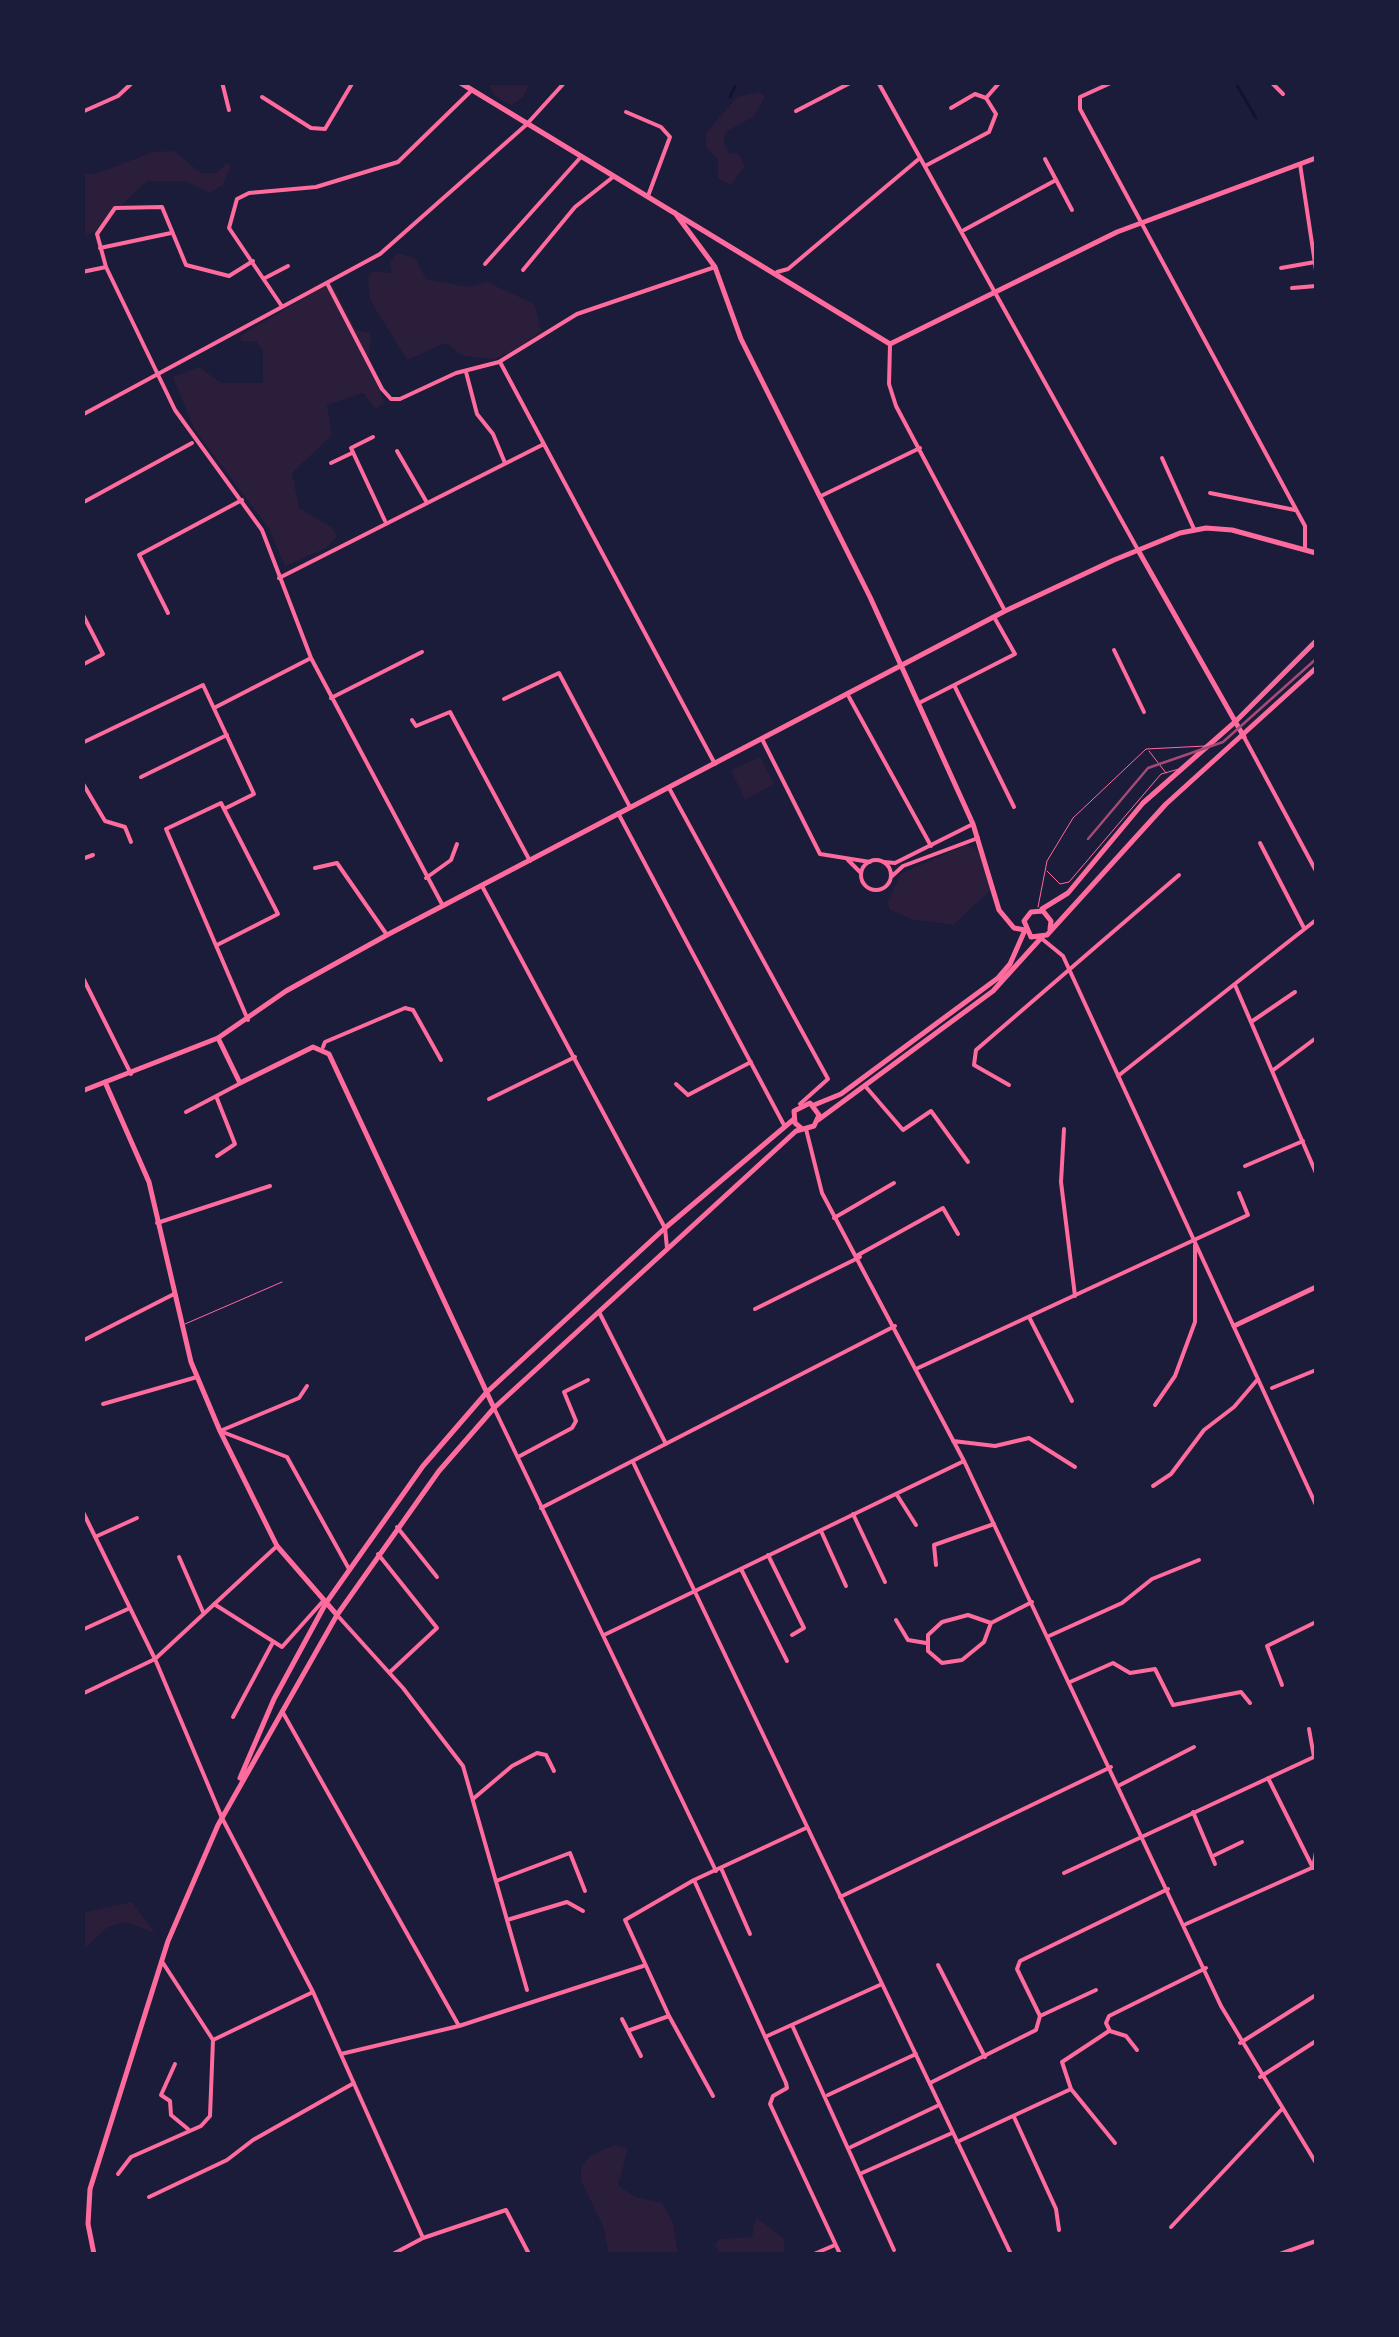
<!DOCTYPE html>
<html>
<head>
<meta charset="utf-8">
<style>
  body { margin:0 }
  #map { position:relative; width:1399px; height:2337px; overflow:hidden; background:#1b1b3a; font-family:Signika,sans-serif }
  canvas { display:block }
  .frame { position:absolute; inset:0; border:85px solid #1b1b3a; pointer-events:none }
</style>
</head>
<body>
<div id="map">
<canvas width="1399" height="2337"></canvas>
<div class="frame"></div>
</div>
<script>
const c = document.querySelector('canvas').getContext('2d');
c.lineJoin = 'round';
function paint(path, color) {
  c.fillStyle = color;
  c.fill(path, 'evenodd');
}
function shape(rows) {
  const path = new Path2D();
  for (const r of rows) {
    if (r.length === 3) {
      path.moveTo(r[0] + r[2], r[1]);
      path.arc(r[0], r[1], r[2], 0, 2 * Math.PI);
      continue;
    }
    path.moveTo(r[0], r[1]);
    for (let i = 2; i < r.length; i += 2) path.lineTo(r[i], r[i + 1]);
  }
  return path;
}
function strokePath(path, color, width, dash) {
  c.strokeStyle = color;
  c.lineWidth = width;
  c.lineCap = dash ? 'butt' : 'round';
  c.setLineDash(dash || []);
  c.stroke(path);
}
paint(shape([
  [489,83,489,82,530,83,523,97,511,105,494,95],
  [759,92,765,97,753,117,727,131,723,140,729,153,739,154,745,166,731,185,718,178,718,160,706,147,706,133,737,97],
  [174,151,201,173,216,173,227,163,231,166,223,185,210,193,185,181,147,181,94,232,83,237,82,174,95,174,153,152],
  [397,253,416,259,426,279,466,287,487,282,526,300,535,305,541,331,515,351,494,359,463,356,446,343,407,360,370,300,368,280,372,271,392,273,390,263],
  [331,282,356,330,371,333,369,355,384,403,376,409,363,393,327,405,332,435,292,473,299,508,331,527,337,536,326,548,285,566,269,529,194,429,173,377,199,367,221,383,263,383,263,351,256,341,241,341,240,336],
  [760,757,774,784,745,800,731,770],
  [967,844,978,851,993,888,953,925,910,919,889,909,888,901,901,874],
  [132,1902,155,1933,126,1922,108,1927,83,1950,83,1909,87,1912],
  [614,2145,628,2149,618,2185,635,2197,662,2203,673,2222,678,2254,609,2254,603,2226,581,2181,581,2167,590,2156],
  [756,2217,784,2239,784,2254,720,2254,715,2245,719,2239,752,2237]
]), '#2a1e3b');
strokePath(shape([
  [1235,82,1256,118],
  [730,97,737,82]
]), '#12122b', 2.5);
strokePath(shape([
  [1149,751,1166,773],
  [1047,871,1060,884,1069,882,1161,774,1179,769],
  [1038,907,1047,861,1073,818,1146,749,1205,746],
  [185,1324,282,1282]
]), '#ff6b9d', 1);
strokePath(shape([
  [222,82,229,110],
  [658,82,666,82],
  [878,82,1138,550],
  [1113,82,1080,97,1080,109,1305,526,1305,550],
  [1271,82,1283,94],
  [262,97,311,128,325,129,353,82],
  [951,108,975,94,986,98],
  [796,111,852,82],
  [82,112,118,96,133,82],
  [626,112,661,127,670,137,648,196],
  [1045,159,1072,210],
  [1300,164,1316,270],
  [925,166,989,132,996,114,986,98,1000,82],
  [964,230,1056,180],
  [100,248,171,233],
  [253,261,229,276,186,265,162,207,115,208,97,234,106,267,175,410,262,530,311,658,443,906],
  [485,264,580,158],
  [1281,268,1315,262],
  [523,270,575,207,613,177],
  [82,272,106,267],
  [777,272,788,269,920,158],
  [265,278,288,266],
  [327,283,382,389,391,399,400,399,456,373,499,362,577,314,715,267],
  [1292,288,1316,286],
  [281,305,229,228,237,199,249,193,316,187,398,162,472,90],
  [890,345,889,384,896,406,1005,611],
  [500,362,715,764],
  [466,372,477,414,493,434,505,463],
  [82,415,380,254,526,125,565,82],
  [373,437,351,448,385,521],
  [397,451,426,501],
  [1162,458,1194,529],
  [331,463,352,453],
  [1210,493,1295,510],
  [821,496,920,448],
  [82,503,192,443],
  [279,578,542,445],
  [82,613,103,654,82,665],
  [168,613,139,555,242,500],
  [1114,650,1144,712],
  [954,685,1014,807],
  [849,697,931,846],
  [331,698,422,652],
  [504,699,559,673,630,807],
  [919,703,1015,654,994,617],
  [214,708,311,658],
  [412,720,416,726,450,712,530,861],
  [1244,737,1316,871],
  [763,741,820,854,870,862],
  [82,743,203,685,254,794,226,808],
  [141,777,227,735],
  [82,782,105,821,125,827,131,842],
  [669,788,828,1079,800,1104],
  [618,813,784,1125],
  [1260,843,1304,928],
  [82,859,93,855],
  [848,860,861,873],
  [876,875,15],
  [884,862,895,863,973,824],
  [315,868,337,863,387,935],
  [891,877,903,866,978,838],
  [426,878,451,860,457,844],
  [482,886,665,1228,667,1248],
  [1041,938,1063,956,1316,1505],
  [217,945,278,914,221,803,166,829,248,1020],
  [82,976,131,1074],
  [1235,985,1316,1173],
  [1251,1022,1295,992],
  [323,1047,325,1042,405,1008,413,1010,441,1060],
  [1272,1071,1316,1038],
  [1118,1076,1316,920],
  [676,1084,688,1095,751,1062],
  [1009,1085,974,1065,976,1050,1179,875],
  [866,1087,903,1130,931,1111,968,1162],
  [216,1096,235,1144,217,1156],
  [489,1099,575,1057],
  [186,1112,239,1084],
  [806,1129,822,1193,964,1461,1221,2006,1316,2163],
  [1064,1129,1061,1182,1075,1296],
  [1245,1166,1303,1141],
  [834,1218,894,1183],
  [157,1223,270,1186],
  [858,1255,943,1208,958,1234],
  [755,1309,860,1257],
  [599,1312,666,1444],
  [1029,1317,1072,1401],
  [82,1341,174,1294],
  [918,1368,1248,1215,1239,1193],
  [1272,1388,1316,1370],
  [103,1404,197,1377],
  [1155,1405,1175,1376,1195,1322,1195,1245],
  [494,1408,716,1871],
  [220,1431,287,1457,349,1569],
  [220,1431,299,1398,307,1386],
  [953,1441,995,1446,1029,1438,1075,1467],
  [518,1457,572,1428,576,1421,564,1392,588,1380],
  [633,1462,1011,2254],
  [1153,1486,1171,1474,1204,1430,1234,1407,1258,1379],
  [897,1495,916,1525],
  [541,1508,895,1326],
  [82,1510,155,1659,222,1818,313,1992,423,2238],
  [853,1514,885,1582],
  [397,1527,437,1577],
  [821,1531,846,1586],
  [95,1537,137,1518],
  [378,1554,437,1628,390,1672],
  [768,1555,804,1628,792,1635],
  [179,1557,203,1612],
  [936,1565,934,1545,994,1524],
  [741,1569,787,1661],
  [214,1604,282,1647,324,1600],
  [337,1615,403,1688,463,1766,527,1990],
  [896,1620,908,1640,926,1643],
  [991,1623,968,1615,942,1622,928,1635,928,1651,942,1663,962,1660,984,1642,991,1623,1032,1602],
  [82,1630,130,1608],
  [604,1635,964,1461],
  [1049,1636,1122,1603,1152,1579,1199,1560],
  [1070,1682,1113,1663,1130,1673,1155,1669,1173,1705,1241,1692,1250,1703],
  [1282,1685,1267,1646,1316,1622],
  [82,1694,155,1659,277,1546],
  [282,1711,459,2026],
  [233,1717,272,1644],
  [1309,1729,1314,1757],
  [1268,1778,1313,1868],
  [1120,1785,1194,1747],
  [473,1799,512,1766,537,1753,546,1755,554,1771],
  [1193,1812,1215,1864],
  [1215,1855,1242,1842],
  [721,1868,750,1934],
  [1313,1868,1316,1852],
  [1064,1873,1316,1756],
  [694,1880,786,2083,787,2088,773,2096,770,2104,840,2254],
  [496,1881,570,1853,585,1891],
  [840,1897,1111,1767],
  [507,1920,567,1902,583,1911],
  [1186,1924,1316,1866],
  [938,1965,985,2057],
  [1040,2016,1096,1990],
  [622,2019,641,2056],
  [792,2025,894,2250],
  [630,2030,669,2016],
  [1110,2031,1106,2023,1109,2016,1206,1968],
  [1110,2031,1126,2036,1137,2050],
  [765,2037,882,1984],
  [213,2040,313,1992],
  [1240,2043,1316,1995],
  [341,2054,459,2026,643,1966],
  [175,2064,161,2095,170,2101,171,2115,188,2129],
  [1260,2077,1316,2041],
  [930,2083,1036,2030,1040,2016,1017,1969,1020,1961,1168,1889],
  [1071,2089,1062,2062,1109,2031],
  [828,2095,916,2054],
  [713,2096,669,2016,625,1920,694,1880,806,1828],
  [1014,2117,1056,2209,1059,2230],
  [957,2142,1071,2089,1115,2143],
  [851,2147,937,2106],
  [862,2173,952,2133],
  [118,2174,131,2157,201,2126,210,2116,213,2040,163,1963],
  [149,2197,227,2160,253,2140,354,2083],
  [1171,2227,1281,2110],
  [393,2254,423,2238,506,2210,529,2254],
  [814,2254,835,2245],
  [1280,2254,1316,2241]
]), '#ff6b9d', 4);
strokePath(shape([
  [459,82,890,344,1117,232,1316,158],
  [675,213,715,267,741,339,870,597,973,824,999,910,1014,928,1025,930,1010,964,998,978,841,1094,814,1105],
  [1138,550,1244,737],
  [1042,909,1068,893,1143,803,1235,722,1316,641],
  [1050,929,1051,921,1043,911,1031,912,1024,921,1031,937,1047,935,1166,804,1316,668],
  [218,1038,240,1083,313,1047,329,1054,494,1408],
  [105,1082,149,1182,191,1362,220,1431,277,1546,337,1615],
  [818,1120,993,991,1041,938],
  [1234,1326,1316,1287],
  [240,1778,274,1699,326,1603,423,1466,487,1392,665,1228,794,1119],
  [94,2254,88,2224,90,2189,168,1941,218,1825,337,1615,439,1471,494,1408,796,1131,814,1126,819,1115,810,1103,794,1111,795,1123,801,1128]
]), '#ff6b9d', 5);
strokePath(shape([
  [82,1091,218,1038,286,991,387,935,1005,611,1114,560,1180,533,1206,528,1232,530,1316,553]
]), '#ff6b9d', 5);
strokePath(shape([
  [1088,839,1148,768,1223,742,1316,659]
]), '#a44b75', 2.5);
</script>
</body>
</html>
